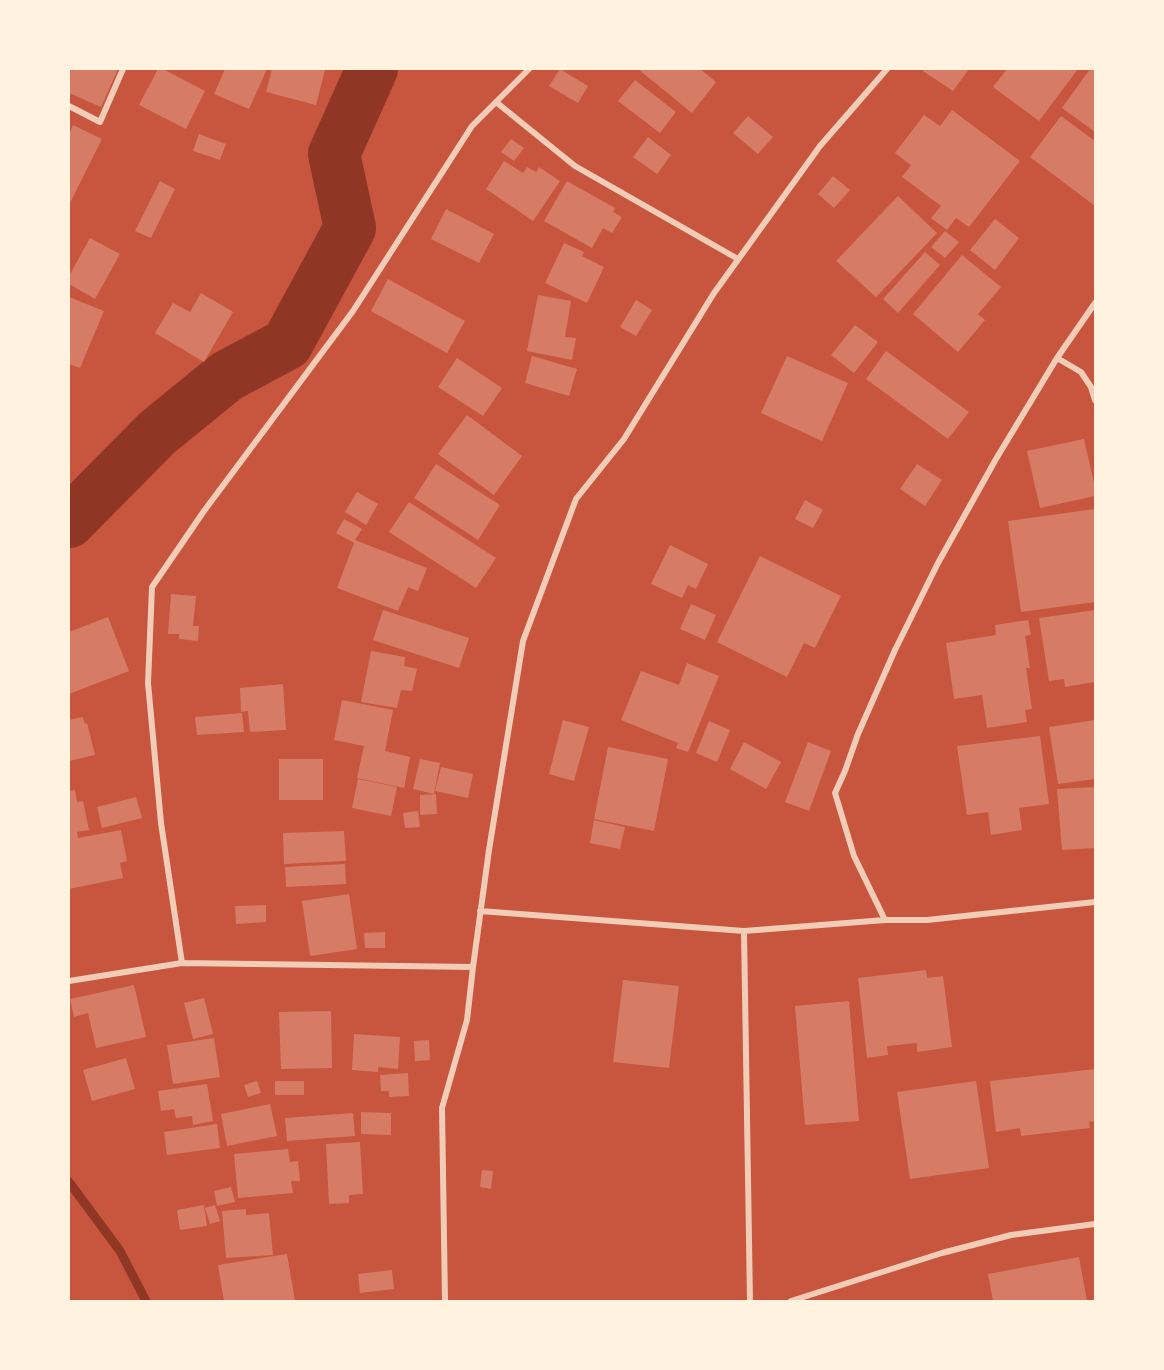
<!DOCTYPE html>
<html>
<head>
<meta charset="utf-8">
<style>
  body { margin:0 }
  #map { position:relative; width:1164px; height:1370px; overflow:hidden; background:#c8553d; font-family:Quicksand,sans-serif }
  canvas { display:block }
  .frame { position:absolute; inset:0; border:70px solid #fff3e0; pointer-events:none }
</style>
</head>
<body>
<div id="map">
<canvas width="1164" height="1370"></canvas>
<div class="frame"></div>
</div>
<script>
const c = document.querySelector('canvas').getContext('2d');
c.lineJoin = 'round';
function shape(rows) {
  const path = new Path2D();
  for (const r of rows) {
    path.moveTo(r[0], r[1]);
    for (let i = 2; i < r.length; i += 2) path.lineTo(r[i], r[i + 1]);
  }
  return path;
}
function strokePath(path, color, width, dash) {
  c.strokeStyle = color;
  c.lineWidth = width;
  c.lineCap = dash ? 'butt' : 'round';
  c.setLineDash(dash || []);
  c.stroke(path);
}
function paint(path, color) {
  c.fillStyle = color;
  c.fill(path, 'evenodd');
}
strokePath(shape([
  [69,1182,120,1251,146,1301]
]), '#8f3625', 9);
strokePath(shape([
  [69,522,157,433,227,376,287,344,350,228,334,154,372,69]
]), '#8f3625', 52);
paint(shape([
  [69,69,118,69,101,107,69,93],
  [158,69,163,69,205,91,186,129,139,105],
  [225,69,267,69,249,109,214,94],
  [272,69,320,69,325,70,316,105,266,92],
  [560,69,588,86,578,103,549,86],
  [638,69,700,69,716,82,692,113],
  [924,69,969,69,953,91,923,71],
  [1007,69,1078,69,1039,121,993,87],
  [1090,69,1095,69,1095,132,1062,108],
  [635,80,676,112,660,133,618,101],
  [952,110,1020,161,969,227,956,218,947,230,931,218,941,206,902,177,911,165,895,153,924,115,940,126],
  [748,116,773,137,758,154,733,133],
  [1061,116,1095,141,1095,206,1030,157],
  [73,125,102,139,69,205,69,134],
  [199,134,226,144,220,160,193,151],
  [648,137,671,155,657,174,633,157],
  [511,139,524,148,514,161,501,152],
  [504,161,523,173,527,167,536,172,539,167,560,181,533,221,486,189],
  [833,176,850,190,834,208,818,194],
  [160,181,175,189,151,238,135,231],
  [567,181,615,208,613,212,622,217,612,233,603,228,592,248,544,221],
  [898,196,937,233,876,297,836,261],
  [446,209,494,234,479,263,431,239],
  [995,219,1019,238,995,270,970,250],
  [945,231,959,242,945,258,931,247],
  [90,238,120,254,95,299,69,284,69,276],
  [564,243,584,252,582,256,604,267,587,303,545,283],
  [925,252,940,265,898,313,883,299],
  [962,255,1001,287,978,314,985,320,958,352,913,314],
  [388,279,465,321,447,353,371,311],
  [201,293,233,312,204,362,155,333,173,303,190,312],
  [538,295,571,301,565,337,576,338,572,360,527,351],
  [69,297,104,311,80,368,69,364],
  [636,300,652,310,636,336,620,327],
  [855,325,878,342,854,373,831,355],
  [886,351,969,412,948,439,866,379],
  [532,356,577,369,569,396,525,383],
  [787,356,848,383,822,441,761,413],
  [457,358,502,388,483,416,438,387],
  [467,415,522,456,494,495,438,454],
  [1084,439,1095,487,1095,496,1040,508,1027,451],
  [436,464,500,505,478,540,414,498],
  [917,464,942,480,925,506,900,489],
  [357,492,378,504,366,525,345,512],
  [805,500,823,510,813,528,795,519],
  [409,502,496,558,476,588,389,532],
  [1095,509,1095,602,1021,612,1008,521],
  [344,519,362,529,355,540,427,568,418,591,408,587,398,611,337,588,354,543,336,533],
  [670,545,708,564,696,589,688,585,682,598,651,584],
  [760,556,841,596,815,648,804,643,787,677,717,642],
  [171,594,196,596,193,626,199,626,198,641,179,639,179,634,168,634],
  [691,604,716,615,705,640,680,629],
  [383,610,469,638,459,668,373,640],
  [1095,610,1095,682,1065,687,1064,679,1049,681,1039,618],
  [108,617,129,671,69,694,69,632],
  [1028,620,1031,635,1025,636,1030,668,1026,668,1032,709,1025,710,1027,722,987,728,982,695,954,699,946,643,996,635,995,625],
  [371,651,405,657,404,666,417,669,412,691,401,690,397,708,361,702],
  [687,663,719,676,688,752,676,748,678,743,621,720,641,671,679,685],
  [283,684,286,730,250,732,248,711,241,712,240,688],
  [342,700,393,710,385,751,410,757,404,788,357,778,364,746,334,740],
  [242,713,244,732,197,735,195,717],
  [83,717,85,724,87,723,95,755,69,761,69,720],
  [563,720,589,727,574,781,549,774],
  [1095,720,1095,779,1058,784,1049,727],
  [709,721,730,730,717,762,696,753],
  [1040,736,1049,804,1019,808,1022,830,991,835,988,812,967,815,957,746],
  [744,742,781,762,766,789,730,769],
  [808,742,831,751,809,811,785,802],
  [608,747,668,759,654,831,594,819],
  [279,759,323,759,323,800,279,800],
  [420,759,440,763,434,794,413,789],
  [441,767,473,774,468,798,435,791],
  [358,779,397,787,391,816,352,808],
  [1095,787,1095,848,1062,850,1057,789],
  [75,790,77,802,83,801,89,830,77,832,78,838,121,830,127,861,120,863,123,878,69,889,69,791],
  [436,794,437,814,420,815,420,795],
  [136,797,142,818,102,828,97,807],
  [418,811,420,827,405,828,403,813],
  [594,820,625,827,620,849,590,843],
  [344,831,346,861,284,864,283,833],
  [345,864,346,884,286,887,285,867],
  [349,894,357,949,310,956,302,901],
  [266,905,266,922,236,924,235,906],
  [385,932,385,948,365,948,364,933],
  [926,970,927,978,943,976,952,1047,917,1052,917,1043,887,1046,888,1055,867,1058,858,978],
  [623,980,679,986,669,1068,613,1062],
  [134,985,146,1037,96,1048,88,1013,74,1017,70,999],
  [204,998,213,1034,193,1039,184,1003],
  [849,1001,859,1121,805,1125,795,1006],
  [331,1011,332,1068,281,1069,279,1012],
  [354,1034,400,1037,398,1069,378,1067,378,1072,352,1070],
  [214,1038,220,1077,173,1084,167,1045],
  [429,1040,430,1060,415,1061,414,1041],
  [126,1058,135,1089,92,1101,83,1070],
  [1095,1069,1095,1121,1089,1122,1090,1128,1021,1136,1020,1128,996,1132,990,1081],
  [408,1073,409,1096,389,1097,389,1091,381,1091,380,1075],
  [257,1081,261,1093,248,1097,244,1085],
  [275,1081,304,1081,304,1095,275,1095],
  [976,1081,989,1168,910,1179,897,1092],
  [207,1084,213,1121,193,1125,192,1116,176,1118,174,1109,161,1111,158,1091],
  [270,1104,277,1136,227,1146,221,1114],
  [361,1112,391,1113,391,1135,361,1134],
  [353,1113,355,1136,287,1141,285,1118],
  [217,1124,220,1148,167,1155,164,1132],
  [360,1142,363,1194,349,1195,349,1203,329,1204,326,1144],
  [288,1149,290,1162,298,1161,300,1181,291,1181,293,1193,238,1198,234,1154],
  [482,1170,493,1171,491,1189,480,1187],
  [231,1187,235,1202,217,1206,214,1191],
  [204,1205,207,1226,180,1230,177,1210],
  [215,1205,220,1221,210,1224,205,1208],
  [246,1209,246,1215,269,1213,273,1255,226,1258,222,1211],
  [287,1254,295,1301,224,1301,218,1265],
  [1079,1257,1087,1301,993,1301,988,1274],
  [392,1270,394,1289,360,1293,358,1274]
]), '#d67c66');
strokePath(shape([
  [496,102,575,166,738,259],
  [69,106,100,122,123,69],
  [1057,358,1081,372,1091,387,1095,400],
  [480,911,744,931,885,920,927,920,1095,902],
  [885,920,854,856,835,793,845,771,858,734,895,650,938,563,996,459,1057,358,1095,303],
  [744,931,750,1301],
  [182,963,161,823,148,683,152,587,204,511,353,311,472,126,529,69],
  [69,981,182,963,473,967],
  [445,1301,442,1108,467,1020,473,967,489,850,523,641,576,499,624,439,714,293,820,146,887,69],
  [791,1301,942,1253,1011,1235,1095,1224]
]), '#f1ccb7', 6);
</script>
</body>
</html>
